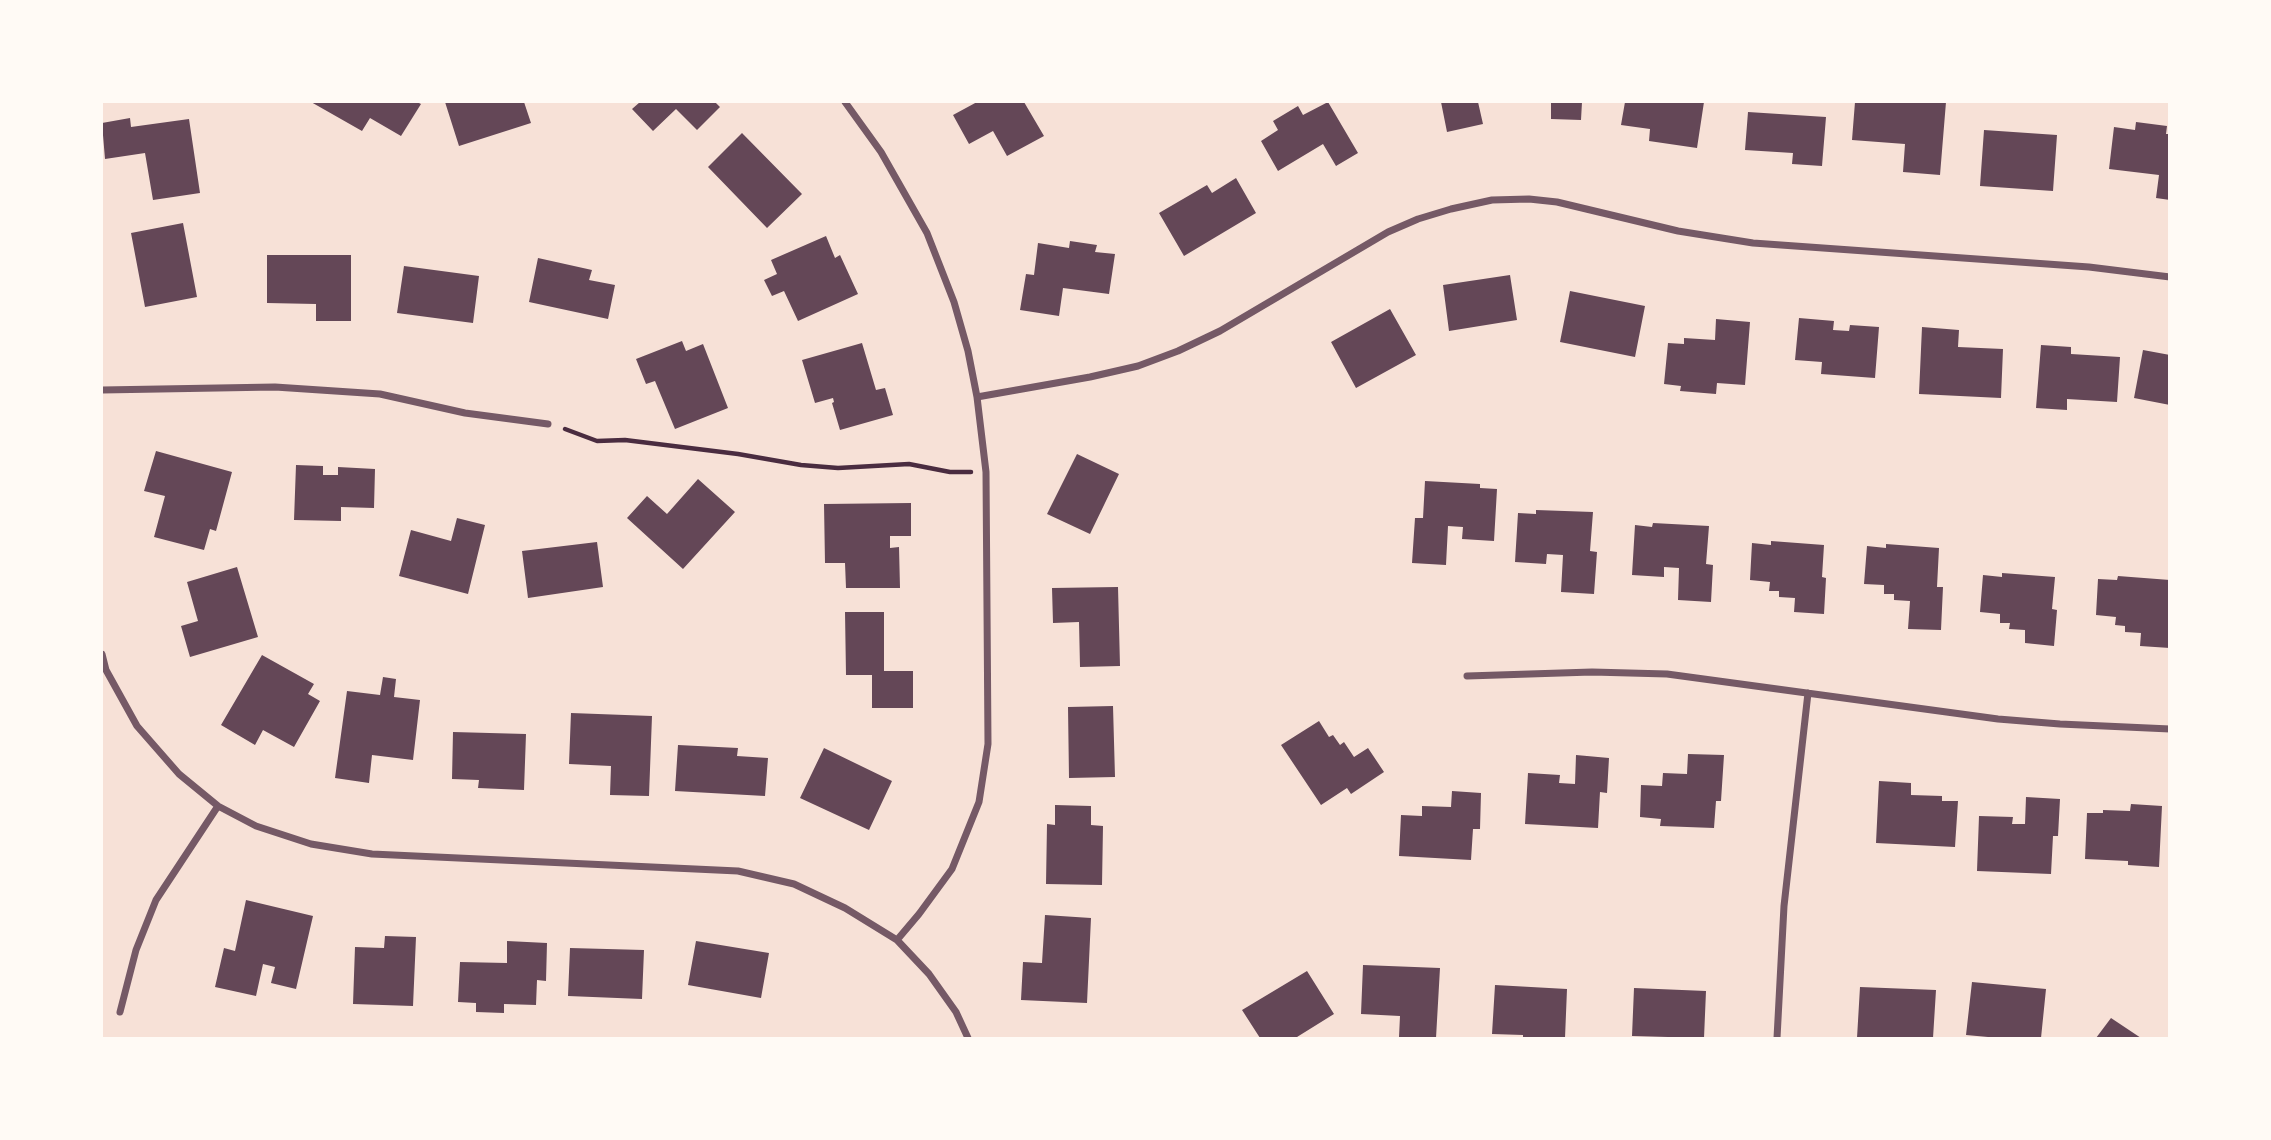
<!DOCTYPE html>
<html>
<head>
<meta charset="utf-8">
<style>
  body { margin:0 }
  #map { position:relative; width:2271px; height:1140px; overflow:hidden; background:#f7e1d7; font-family:"Noto Serif",serif }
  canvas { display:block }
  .frame { position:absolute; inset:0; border:103px solid #fffaf5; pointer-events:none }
</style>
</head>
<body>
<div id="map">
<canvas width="2271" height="1140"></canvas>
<div class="frame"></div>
</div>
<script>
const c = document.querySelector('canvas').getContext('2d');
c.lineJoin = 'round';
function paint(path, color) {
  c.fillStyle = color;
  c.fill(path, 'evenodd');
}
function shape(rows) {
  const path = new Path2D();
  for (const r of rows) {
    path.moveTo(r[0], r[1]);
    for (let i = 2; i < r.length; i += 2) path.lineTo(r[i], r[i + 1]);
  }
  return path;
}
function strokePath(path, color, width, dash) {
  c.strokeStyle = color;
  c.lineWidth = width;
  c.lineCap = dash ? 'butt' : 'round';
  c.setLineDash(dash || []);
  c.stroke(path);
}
paint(shape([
  [311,102,417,102,421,104,401,136,370,118,362,131],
  [445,102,524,102,531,123,459,146],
  [640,102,715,102,720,107,697,130,676,109,653,131,632,109],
  [977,102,1024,102,1044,136,1007,156,993,131,969,144,953,115],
  [1328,102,1358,153,1336,166,1323,144,1278,171,1261,141,1278,130,1273,121,1298,106,1303,115],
  [1441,102,1478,102,1483,124,1447,132],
  [1551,102,1582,102,1581,120,1551,119],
  [1625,102,1704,102,1697,148,1649,141,1650,129,1621,125],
  [1855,102,1946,102,1940,175,1903,172,1905,144,1852,140],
  [1748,112,1826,117,1822,166,1792,164,1793,153,1745,150],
  [130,118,131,127,189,119,200,193,153,200,145,153,105,159,102,123],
  [2136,122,2167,126,2166,134,2170,134,2170,200,2156,198,2159,175,2109,169,2114,127,2135,130],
  [1984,130,2057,135,2053,191,1980,186],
  [742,133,802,194,767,228,708,167],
  [1236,178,1256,213,1184,256,1159,213,1207,185,1212,193],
  [183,223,197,297,145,307,131,233],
  [826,236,835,258,840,255,858,294,798,321,784,291,772,296,764,280,777,274,771,260],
  [1070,241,1097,245,1095,252,1115,254,1109,294,1063,288,1059,316,1020,310,1026,274,1034,275,1038,243,1069,248],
  [267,255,351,255,351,321,316,321,316,304,267,303],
  [538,258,592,270,589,280,615,285,608,319,529,302],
  [404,266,479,276,473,323,397,313],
  [1510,275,1517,320,1449,331,1443,285],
  [1570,291,1645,306,1635,357,1560,342],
  [1390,309,1416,355,1356,388,1331,342],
  [1799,318,1834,321,1833,330,1849,331,1850,325,1879,327,1875,378,1821,374,1822,362,1795,360],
  [1716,319,1750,322,1745,385,1717,383,1716,394,1680,391,1681,386,1664,384,1668,343,1684,344,1684,338,1715,340],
  [1922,327,1959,330,1958,347,2003,349,2001,398,1919,394],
  [682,341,686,351,703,344,728,408,675,429,655,381,646,384,636,359],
  [862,343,876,390,885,388,893,415,840,430,832,403,834,402,833,398,815,403,802,360],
  [2041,345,2071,347,2071,354,2120,357,2117,402,2067,399,2067,410,2036,408],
  [2143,350,2170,355,2170,405,2134,398],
  [156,451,232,472,216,531,210,529,204,550,154,537,165,496,144,491],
  [1077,454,1119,474,1090,534,1047,514],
  [296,465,323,466,323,475,338,475,338,467,375,469,374,508,341,507,341,521,294,520],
  [698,479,735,512,683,569,627,518,647,496,667,514],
  [1425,481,1480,484,1480,488,1497,489,1494,541,1462,539,1463,527,1448,526,1446,565,1412,563,1415,518,1423,518],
  [911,503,911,536,890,536,890,548,899,547,900,588,846,588,845,563,825,563,824,504],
  [1536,510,1593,512,1590,551,1597,552,1594,594,1561,592,1563,555,1547,554,1546,564,1515,562,1518,513,1536,514],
  [457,518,485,525,468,594,399,576,411,530,451,541],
  [1653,523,1709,526,1706,564,1713,565,1711,602,1678,600,1679,568,1664,567,1664,577,1632,575,1635,525,1652,527],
  [1771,541,1824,545,1822,577,1826,578,1824,614,1794,612,1795,598,1779,597,1779,591,1769,591,1770,582,1750,580,1752,543,1771,545],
  [597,542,603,587,528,598,522,551],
  [1886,544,1939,548,1937,587,1943,587,1941,630,1908,629,1910,601,1894,600,1894,594,1884,594,1884,585,1864,584,1867,546,1886,548],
  [237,567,258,637,190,657,181,626,198,621,187,582],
  [2002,573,2055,577,2052,609,2057,610,2054,646,2025,643,2025,630,2009,629,2010,623,2000,623,2000,614,1980,612,1983,575,2002,577],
  [2118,576,2170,580,2170,648,2140,646,2141,633,2125,632,2125,626,2115,625,2116,617,2096,615,2098,579,2117,580],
  [1118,587,1120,666,1080,667,1079,622,1053,623,1052,588],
  [845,612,884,612,884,671,913,671,913,708,872,708,872,675,846,675],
  [262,655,314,684,308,694,320,701,294,747,263,730,255,745,221,725],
  [383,677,396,679,394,697,420,700,413,760,372,755,369,783,335,778,347,691,380,695],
  [1113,706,1115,777,1069,778,1068,707],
  [571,713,652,716,649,796,610,795,611,766,569,764],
  [1319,721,1329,737,1333,735,1340,745,1344,742,1354,757,1368,748,1384,772,1351,794,1347,788,1321,805,1281,745],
  [453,732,526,734,524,790,478,788,479,780,452,779],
  [678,745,738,748,737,756,768,758,765,796,675,791],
  [824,748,892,781,869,830,800,798],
  [1688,754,1724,755,1721,801,1716,801,1714,828,1660,826,1661,819,1640,817,1641,785,1662,786,1663,773,1687,774],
  [1576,755,1609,758,1607,793,1600,792,1598,828,1525,824,1528,773,1560,775,1559,783,1575,784],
  [1879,781,1911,783,1911,795,1942,796,1942,801,1958,801,1955,847,1876,843],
  [1452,791,1481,793,1480,829,1473,829,1471,860,1399,856,1401,815,1422,816,1422,806,1451,807],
  [2026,797,2060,799,2058,836,2053,836,2051,874,1977,871,1979,816,2013,817,2012,824,2025,824],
  [2131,804,2162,806,2159,867,2128,865,2128,861,2085,859,2087,813,2103,813,2103,810,2130,811],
  [1055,805,1091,806,1091,825,1103,826,1102,885,1046,884,1047,824,1055,825],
  [246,900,313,916,296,989,271,983,275,967,263,964,256,996,215,987,224,948,235,951],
  [1045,915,1091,918,1087,1003,1021,1000,1023,962,1042,963],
  [385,936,416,937,413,1006,353,1004,355,947,384,948],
  [507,941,547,943,546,981,537,980,536,1005,504,1004,504,1013,476,1012,476,1003,458,1002,460,962,507,963],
  [696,941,769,953,761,998,688,985],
  [570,948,644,950,642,999,568,996],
  [1363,965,1440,968,1436,1038,1399,1037,1400,1016,1361,1014],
  [1307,971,1334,1014,1297,1037,1298,1038,1260,1038,1242,1010],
  [1972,982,2046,989,2041,1038,1999,1038,1966,1035],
  [1495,985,1567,989,1565,1038,1523,1038,1523,1035,1492,1034],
  [1860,987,1936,990,1933,1038,1857,1038],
  [1634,988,1706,991,1704,1038,1632,1036],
  [2111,1018,2141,1038,2096,1038]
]), '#644757');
strokePath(shape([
  [565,429,597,441,625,440,738,454,801,465,838,468,909,464,950,472,971,472]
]), '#4a2c40', 4.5);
strokePath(shape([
  [845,102,881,152,927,233,954,302,968,351,977,397,986,472,988,744,979,802,952,869,919,914,897,940],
  [102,390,275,387,380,394,465,413,548,424],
  [977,397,1090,377,1138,366,1178,351,1220,331,1388,232,1418,219,1451,209,1492,200,1529,199,1557,202,1678,231,1753,243,2089,267,2170,277],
  [102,654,106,670,137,726,179,774,218,806,256,826,311,844,372,854,738,871,794,884,845,908,897,940,929,974,956,1012,968,1038],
  [1467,676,1592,672,1667,674,1998,719,2060,724,2170,729],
  [120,1012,136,950,156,900,218,806],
  [1777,1038,1784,906,1808,693]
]), '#755966', 7);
</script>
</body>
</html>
